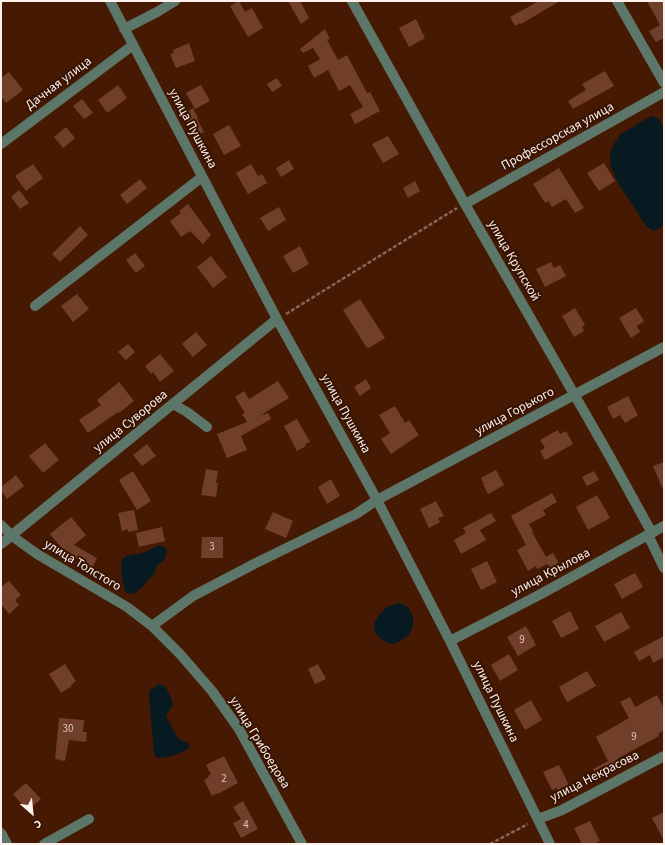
<!DOCTYPE html>
<html>
<head>
<meta charset="utf-8">
<style>
  body { margin:0 }
  #map { position:relative; width:665px; height:845px; overflow:hidden; background:#461902; font-family:"Source Sans 3",sans-serif }
  canvas { display:block }
  .frame { position:absolute; inset:0; border:2px solid #fef1eb; pointer-events:none }
  .north { position:absolute; left:12px; top:793px; width:40px; height:40px; -webkit-text-stroke:3px #361303; paint-order:stroke; rotate:153deg; font-size:11px; font-weight:700; line-height:16px; text-align:center; color:#fef1eb }
  .north::after { content:''; display:block; margin:auto; width:14px; height:18px; background:#fef1eb; clip-path:polygon(50% 0,100% 100%,50% 72%,0 100%) }
</style>
</head>
<body>
<div id="map">
<canvas width="665" height="845"></canvas>
<div class="frame"></div>
<div class="north">С</div>
</div>
<script>
const c = document.querySelector('canvas').getContext('2d');
c.lineJoin = 'round';
function paint(path, color) {
  c.fillStyle = color;
  c.fill(path, 'evenodd');
}
function shape(rows) {
  const path = new Path2D();
  for (const r of rows) {
    path.moveTo(r[0], r[1]);
    for (let i = 2; i < r.length; i += 2) path.lineTo(r[i], r[i + 1]);
  }
  return path;
}
function strokePath(path, color, width, dash) {
  c.strokeStyle = color;
  c.lineWidth = width;
  c.lineCap = dash ? 'butt' : 'round';
  c.setLineDash(dash || []);
  c.stroke(path);
}
function write(font, color, halo, rows, align = 'center') {
  c.font = font + ' "Source Sans 3",sans-serif';
  c.lineWidth = 4;
  c.setLineDash([]);
  c.textBaseline = 'middle';
  c.strokeStyle = halo;
  c.fillStyle = color;
  for (const [text, x, y, turn = 0] of rows) {
    c.save();
    c.translate(x, y);
    c.rotate((+turn || 0) * Math.PI / 180);
    c.textAlign = isNaN(turn) ? turn : align;
    if (halo) c.strokeText(text, 0, 0);
    c.fillText(text, 0, 0);
    c.restore();
  }
}
paint(shape([
  [652,116,658,118,664,128,664,224,657,230,653,231,646,226,618,183,610,164,610,154,614,144,621,134,644,120],
  [159,545,164,547,167,551,165,559,156,567,155,573,142,587,135,593,129,594,125,591,122,578,121,564,123,558,127,556,143,553],
  [399,603,407,606,413,616,413,627,409,635,399,642,393,644,383,641,376,634,374,629,375,621,380,614,387,607],
  [159,684,165,686,170,695,173,705,166,715,171,726,178,738,183,742,187,741,189,746,188,749,184,751,175,755,162,758,157,758,154,753,149,695,150,690]
]), '#071a21');
paint(shape([
  [239,1,245,12,252,8,263,28,248,37,230,6],
  [288,1,300,1,309,18,301,24],
  [539,1,560,1,521,24,520,23,515,26,510,17],
  [647,1,664,1,664,38,656,42,649,31,660,25],
  [416,19,425,38,409,47,399,28],
  [325,29,330,39,327,40,338,60,347,55,367,93,370,92,380,111,355,124,350,114,363,107,350,85,339,91,328,70,314,78,308,66,320,59,313,48,303,53,300,49],
  [189,43,195,61,176,68,170,54,174,53,173,50],
  [605,71,614,86,573,109,568,101,586,90,582,84],
  [9,72,23,90,6,103,1,96,1,78],
  [277,78,282,86,272,92,267,84],
  [118,85,127,98,107,113,98,100],
  [201,85,210,101,195,109,186,93],
  [82,99,93,113,84,119,73,106],
  [193,108,198,118,197,119,204,132,195,137,182,114],
  [229,125,241,146,224,155,213,134],
  [66,127,75,138,63,148,54,137],
  [388,136,399,154,383,163,372,144],
  [289,160,294,169,281,177,276,168],
  [604,163,615,181,599,191,587,173],
  [33,164,43,178,26,191,15,176],
  [251,164,258,176,262,174,267,183,248,194,236,173],
  [559,168,584,208,575,213,566,199,552,207,548,201,545,203,533,184],
  [140,179,147,188,127,204,120,195],
  [415,181,420,191,408,198,403,188],
  [19,190,29,203,20,209,11,197],
  [188,204,211,235,203,244,190,231,181,237,170,221,181,213,179,211],
  [279,207,286,220,268,231,260,218],
  [80,226,88,235,60,262,52,254],
  [300,246,309,264,293,273,283,256],
  [135,253,145,266,136,273,126,260],
  [211,256,227,277,213,288,197,267],
  [551,262,554,268,560,265,566,276,545,287,536,269],
  [77,294,89,309,73,322,61,306],
  [360,299,385,338,369,348,368,347,367,348,343,310],
  [575,308,585,325,582,327,584,331,574,337,562,316],
  [636,308,644,321,637,326,640,332,631,338,619,318],
  [196,332,207,345,193,357,182,344],
  [128,344,135,352,126,360,118,352],
  [160,354,174,371,160,382,153,372,151,374,145,366],
  [366,379,371,388,360,396,354,387],
  [278,381,289,398,259,416,268,413,271,419,241,436,247,450,227,458,217,434,247,422,242,414,245,413,235,397,244,391,249,399],
  [119,382,134,401,119,413,118,412,88,433,79,420,101,405,97,400],
  [628,396,638,415,625,423,620,415,613,419,607,407],
  [395,406,405,423,409,420,419,435,391,454,381,439,390,433,379,415],
  [297,419,310,442,305,444,306,446,297,451,284,426],
  [558,430,560,434,566,431,573,444,545,460,540,451,545,448,540,440],
  [45,443,59,460,43,473,29,456],
  [147,444,156,456,142,466,133,455],
  [664,462,664,492,653,466],
  [206,469,218,471,216,483,218,483,216,497,201,495],
  [496,470,504,485,488,494,483,484,484,484,481,478],
  [133,471,151,501,137,510,119,480],
  [594,471,599,480,587,486,582,477],
  [16,475,24,486,7,499,1,490,1,487],
  [331,479,340,496,327,504,318,487],
  [552,493,557,502,543,510,546,515,529,524,533,531,532,532,546,557,553,553,560,565,551,570,547,564,537,569,536,566,528,571,517,550,526,545,511,516],
  [597,495,610,518,588,530,576,507],
  [436,501,444,516,438,518,440,522,429,528,420,509],
  [134,510,138,530,128,532,128,529,122,531,118,513],
  [273,512,293,521,286,538,265,529],
  [491,513,496,521,480,530,486,540,461,554,454,540,466,533,463,528],
  [71,517,86,535,74,545,97,558,92,568,65,552,50,534],
  [162,527,165,541,139,547,136,533],
  [202,537,223,537,223,558,201,558],
  [487,561,497,582,481,590,471,569],
  [635,573,643,587,622,599,614,584],
  [9,581,21,595,15,600,19,605,9,614,1,604,1,587],
  [570,611,579,629,561,638,552,621],
  [621,612,630,628,604,642,595,626],
  [526,626,536,645,518,656,507,637],
  [664,636,664,657,653,663,650,655,639,661,634,652],
  [509,654,518,670,500,681,491,665],
  [65,664,76,681,71,685,72,686,61,693,49,674],
  [318,664,326,679,315,684,308,669],
  [587,671,596,686,567,702,559,687],
  [657,695,664,708,664,730,658,734,659,736,617,759,622,768,599,780,593,769,608,761,596,737,629,718,620,702,630,697,635,707],
  [531,700,542,720,525,730,514,710],
  [59,718,84,720,83,732,87,732,86,742,69,740,65,761,55,759],
  [224,756,238,783,218,794,218,793,212,796,204,780,209,777,208,776,211,774,206,765],
  [559,765,569,785,558,791,557,788,552,790,543,772],
  [26,783,41,799,32,807,31,806,26,809,13,794],
  [243,801,258,829,241,838,233,823,241,819,233,807],
  [664,812,664,841,652,818],
  [590,821,600,841,594,844,582,844,574,828]
]), '#713f29');
strokePath(shape([
  [286,314,457,208],
  [490,844,528,824]
]), '#865', 2.5, [4, 2]);
strokePath(shape([
  [110,1,277,319,377,500,450,641,550,844],
  [352,1,465,204,609,455,652,533],
  [617,1,664,83],
  [124,29,157,12,175,1],
  [1,144,133,45],
  [465,204,664,92],
  [35,306,202,177],
  [173,404,187,412,207,427],
  [1,525,12,536,37,554,127,607,152,626,180,654,212,691,239,729,302,844],
  [648,535,664,568],
  [1,544,277,319],
  [152,626,193,596,256,563,356,514,377,500,664,347],
  [450,641,541,594,664,526],
  [538,819,562,810,664,756],
  [1,833,7,844],
  [44,844,89,819]
]), '#5d766a', 10);
write('11px', '#dbc4ba', null, [
  ["3",212,548],
  ["9",522,641],
  ["30",68,730],
  ["9",634,738],
  ["2",224,780],
  ["4",246,826]
]);
write('13px', '#fef1eb', '#361303', [
  ["Дачная улица",59,84,-37],
  ["улица Пушкина",192,129,62],
  ["Профессорская улица",558,137,-29],
  ["улица Крупской",513,261,60],
  ["улица Горького",515,412,-28],
  ["улица Пушкина",345,414,61],
  ["улица Суворова",131,422,-39],
  ["улица Толстого",82,566,31],
  ["улица Крылова",551,573,-28],
  ["улица Пушкина",495,702,64],
  ["улица Грибоедова",259,743,59],
  ["улица Некрасова",595,777,-27]
]);
</script>
</body>
</html>
